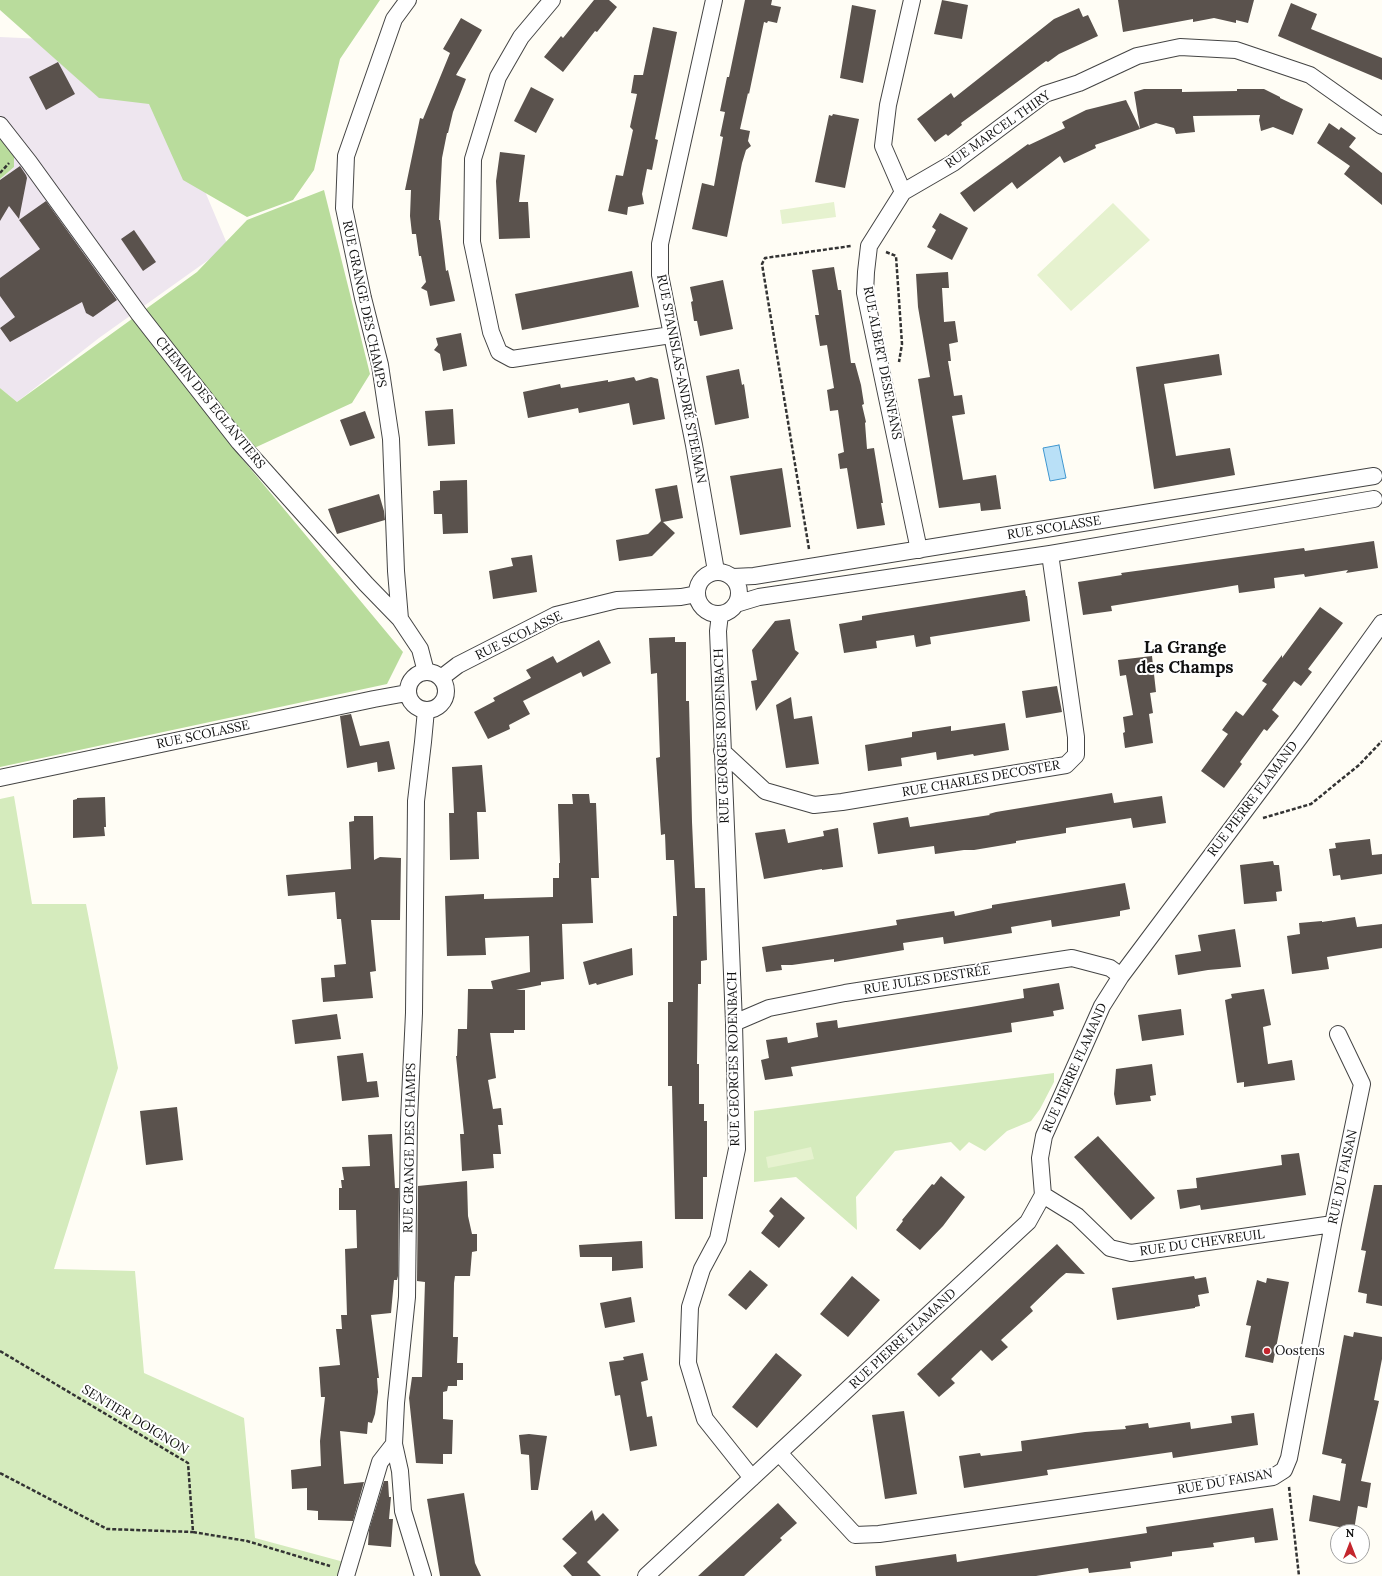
<!DOCTYPE html>
<html>
<head>
<meta charset="utf-8">
<style>
  body { margin:0 }
  #map { position:relative; width:1382px; height:1576px; overflow:hidden; background:#fffdf5; font-family:Lora,serif }
  canvas { display:block }
  .north { position:absolute; left:1330px; top:1524px; width:40px; height:40px; box-sizing:border-box; background:#fff; border:1px solid #a0a0a0; border-radius:50%; rotate:0deg; font-size:11px; font-weight:700; line-height:16px; text-align:center; color:#111 }
  .north::after { content:''; display:block; margin:auto; width:14px; height:18px; background:#c4262e; clip-path:polygon(50% 0,100% 100%,50% 72%,0 100%) }
</style>
</head>
<body>
<div id="map">
<canvas width="1382" height="1576"></canvas>
<div class="north">N</div>
</div>
<script>
const c = document.querySelector('canvas').getContext('2d');
c.lineJoin = 'round';
function paint(path, color) {
  c.fillStyle = color;
  c.fill(path, 'evenodd');
}
function shape(rows) {
  const path = new Path2D();
  for (const r of rows) {
    if (r.length === 3) {
      path.moveTo(r[0] + r[2], r[1]);
      path.arc(r[0], r[1], r[2], 0, 2 * Math.PI);
      continue;
    }
    path.moveTo(r[0], r[1]);
    for (let i = 2; i < r.length; i += 2) path.lineTo(r[i], r[i + 1]);
  }
  return path;
}
function strokePath(path, color, width, dash) {
  c.strokeStyle = color;
  c.lineWidth = width;
  c.lineCap = dash ? 'butt' : 'round';
  c.setLineDash(dash || []);
  c.stroke(path);
}
function write(font, color, halo, rows, align = 'center') {
  c.font = font + ' Lora,serif';
  c.lineWidth = 4;
  c.setLineDash([]);
  c.textBaseline = 'middle';
  c.strokeStyle = halo;
  c.fillStyle = color;
  for (const [text, x, y, turn = 0] of rows) {
    c.save();
    c.translate(x, y);
    c.rotate((+turn || 0) * Math.PI / 180);
    c.textAlign = isNaN(turn) ? turn : align;
    if (halo) c.strokeText(text, 0, 0);
    c.fillText(text, 0, 0);
    c.restore();
  }
}
paint(shape([
  [0,37,66,40,156,75,228,246,99,338,17,402,0,388,0,179,14,167,0,129]
]), '#eee6ef');
paint(shape([
  [14,796,32,904,86,904,118,1068,54,1269,135,1271,144,1373,244,1418,255,1538,344,1562,339,1576,0,1576,0,799],
  [1054,1073,1054,1082,1040,1109,1031,1121,1007,1131,985,1151,969,1142,960,1151,951,1142,895,1151,856,1197,857,1230,796,1177,754,1182,754,1111]
]), '#d5ebbd');
paint(shape([
  [0,0,380,0,340,59,314,170,293,200,247,217,183,180,149,104,99,98,0,10],
  [0,129,14,150,14,167,0,179],
  [324,190,370,374,352,403,239,455,403,652,387,684,0,767,0,388,17,402,197,272,247,220]
]), '#b9dc9c');
paint(shape([
  [834,202,836,217,782,224,780,210],
  [1113,203,1150,240,1071,311,1037,275],
  [811,1147,814,1159,768,1168,766,1157]
]), '#e6f2cf');
const water = shape([
  [1059,445,1066,478,1050,481,1043,448,1059,445]
]);
paint(water, '#b9e0f7');
strokePath(water, '#3f96cf', 1);
paint(shape([
  [594,0,609,0,617,7,597,32,595,31,563,72,544,57,561,36,563,38],
  [745,0,772,0,771,5,781,7,777,23,768,21,767,23,764,22,749,94,748,93,740,129,750,131,748,141,751,146,746,150,742,163,727,237,692,229,702,183,714,186,723,137,720,136,725,112,720,111,727,77,729,77],
  [942,0,968,5,962,39,934,34],
  [1118,0,1254,0,1248,23,1236,20,1236,23,1214,18,1193,22,1193,19,1123,32],
  [1291,3,1317,14,1311,29,1382,58,1382,80,1278,36],
  [852,5,876,10,863,83,840,78],
  [1079,8,1083,17,1088,15,1098,36,1059,54,1048,62,1046,61,961,123,962,125,948,136,946,134,935,142,917,119,951,93,954,98,1054,19],
  [461,18,482,30,456,75,466,79,453,112,448,133,447,133,442,158,439,220,440,220,446,271,448,270,455,301,430,306,427,291,421,288,426,282,421,256,419,256,416,234,412,234,410,216,411,190,405,190,420,118,423,119,450,53,443,49],
  [653,27,677,32,655,139,658,140,652,170,647,169,642,194,644,204,628,207,627,215,608,211,616,175,623,176,633,130,630,127,637,94,631,93,634,75,643,75],
  [58,62,75,94,46,110,29,77],
  [531,87,554,99,536,133,514,121],
  [1144,89,1182,89,1182,92,1237,91,1237,89,1264,89,1280,97,1280,98,1303,109,1293,135,1273,127,1261,131,1259,120,1260,115,1193,116,1195,132,1176,134,1174,128,1156,123,1140,129,1134,92],
  [1126,100,1140,129,1095,145,1096,148,1064,163,1060,156,1017,189,1012,182,974,212,960,193,1028,144,1029,145,1065,128,1062,122,1086,110],
  [833,114,859,119,845,188,815,182,829,115,832,116],
  [1329,123,1339,130,1341,127,1356,138,1349,147,1382,173,1382,205,1344,174,1350,166,1317,143],
  [500,152,525,155,519,202,528,202,530,238,499,239,496,181],
  [20,166,26,175,27,178,19,219,9,206,0,221,0,180],
  [46,201,117,300,93,317,86,313,82,302,10,342,0,328,15,317,0,296,0,278,40,249,19,220],
  [940,213,968,228,952,260,927,247,936,230,932,227],
  [134,230,156,262,143,271,121,239],
  [834,267,838,290,841,290,851,363,855,363,861,385,864,404,862,405,866,422,865,423,867,449,874,448,883,503,881,503,885,525,857,529,847,468,840,469,838,454,844,452,838,410,830,411,827,390,834,388,827,345,820,346,815,315,819,315,812,270],
  [632,271,639,307,522,330,515,294],
  [948,272,949,288,942,288,944,322,955,321,958,342,949,344,951,361,948,361,954,396,962,395,965,414,952,416,963,480,996,475,1001,509,981,511,980,503,939,508,918,379,930,377,918,307,916,274],
  [723,280,733,329,700,336,697,321,694,321,691,302,693,301,690,287],
  [461,333,467,366,443,371,440,354,434,350,438,345,436,338],
  [1219,354,1222,375,1164,384,1176,456,1230,448,1235,475,1154,489,1136,367],
  [739,369,742,385,744,384,749,418,715,425,706,376],
  [634,377,636,381,651,377,658,379,665,419,633,425,629,403,579,413,578,408,528,418,523,392,560,384,561,388,608,380,608,382],
  [453,409,455,444,428,446,425,411],
  [365,411,375,438,350,446,340,420],
  [782,468,791,527,740,535,730,476],
  [467,480,468,533,443,534,442,514,434,514,433,491,440,490,440,481],
  [677,485,683,518,663,522,675,533,652,556,619,561,616,540,648,534,661,521,655,489],
  [379,494,384,511,385,520,337,534,328,509],
  [1374,541,1378,568,1346,573,1348,570,1305,577,1304,574,1274,578,1275,588,1239,593,1238,585,1111,606,1112,611,1083,615,1078,582,1122,575,1121,573,1304,548,1305,551],
  [532,555,537,592,493,599,489,571,513,566,511,558],
  [1025,590,1026,596,1027,596,1030,621,930,637,931,644,916,647,914,635,876,641,877,648,844,653,839,624,862,620,862,616,880,613],
  [1320,607,1343,623,1308,669,1312,672,1301,686,1294,681,1272,710,1279,716,1267,731,1264,729,1240,762,1242,764,1224,788,1201,771,1228,734,1222,730,1236,711,1243,716,1267,684,1262,681,1282,655,1282,658],
  [790,619,795,650,799,653,756,711,751,681,757,680,752,650,775,621],
  [675,637,675,642,686,642,686,701,689,701,692,822,695,888,705,888,707,960,701,961,701,984,698,984,697,1064,699,1064,699,1104,704,1104,704,1121,707,1121,707,1177,703,1177,703,1219,675,1219,672,1086,668,1086,668,1002,673,1002,673,916,677,916,674,860,666,860,665,834,661,835,656,758,660,757,657,673,651,674,649,638],
  [599,640,611,663,583,677,581,672,523,701,530,714,509,725,510,729,488,739,474,712,495,701,493,698,531,678,526,670,553,656,557,663],
  [1152,656,1156,692,1150,693,1153,713,1149,714,1153,743,1125,748,1123,733,1125,732,1123,717,1133,715,1126,675,1120,676,1118,660],
  [1057,686,1062,712,1026,718,1022,691],
  [791,697,794,719,812,716,819,764,786,768,776,705],
  [351,714,360,746,389,741,395,769,378,772,377,762,347,768,340,716],
  [1005,723,1009,750,974,756,973,754,937,760,936,752,901,758,902,766,868,771,865,745,912,737,912,732,951,726,951,731],
  [482,765,486,812,477,812,479,859,450,860,449,813,454,813,452,767],
  [1112,793,1114,803,1162,796,1166,823,1133,828,1131,818,1066,828,1066,833,1016,841,1016,843,974,850,964,850,935,854,934,846,878,854,873,823,908,817,910,827,990,815,989,814,996,812],
  [572,794,589,794,590,803,596,803,599,878,591,878,593,923,562,924,564,979,541,982,541,985,516,990,525,990,525,1030,514,1030,514,1033,490,1033,496,1078,488,1080,493,1109,501,1108,503,1125,498,1125,501,1154,493,1154,494,1168,462,1171,460,1134,464,1134,456,1056,457,1056,458,1029,467,1029,468,989,493,989,491,981,530,972,529,936,485,938,486,955,447,956,445,896,484,894,484,899,553,897,553,878,559,878,559,863,560,863,558,804,573,804],
  [105,797,106,827,104,827,105,836,73,838,73,800,77,799,77,798],
  [354,816,373,816,374,860,380,857,401,858,400,920,371,920,376,971,370,972,373,998,323,1002,321,978,335,977,334,965,346,964,341,919,337,919,335,892,288,896,286,875,351,869,349,822,354,821],
  [838,828,843,867,822,870,822,869,764,879,755,833,785,829,788,843,824,836,823,831],
  [1370,839,1372,855,1382,854,1382,874,1341,880,1340,875,1333,876,1329,849,1336,848,1335,843],
  [1273,861,1274,865,1279,865,1282,891,1276,892,1277,901,1244,904,1240,865],
  [1125,883,1130,909,1120,911,1120,916,1052,927,1051,920,1011,927,1012,933,944,944,943,937,903,943,904,950,834,962,834,959,792,965,781,965,782,970,766,972,762,947,897,925,896,920,954,911,955,916,992,908,992,905],
  [1355,917,1357,927,1382,924,1382,948,1327,957,1329,969,1292,974,1287,936,1300,934,1299,923,1322,921,1322,922],
  [1235,929,1241,967,1208,970,1178,975,1175,955,1201,951,1198,935],
  [632,948,633,975,597,985,596,983,589,985,583,962],
  [1059,983,1064,1009,1053,1011,1054,1016,1011,1023,1012,1032,791,1067,793,1076,765,1080,761,1060,769,1058,766,1040,787,1037,788,1043,818,1037,816,1023,837,1020,838,1028,971,1007,1024,998,1023,989],
  [1264,989,1271,1025,1263,1027,1268,1064,1292,1060,1295,1080,1244,1087,1244,1082,1237,1083,1225,1000,1232,998,1231,994],
  [1181,1009,1184,1035,1142,1041,1138,1015],
  [337,1014,341,1039,295,1044,292,1020],
  [363,1053,367,1082,377,1081,379,1097,342,1101,337,1056],
  [1152,1064,1156,1095,1150,1096,1151,1101,1116,1105,1114,1094,1116,1069],
  [177,1107,183,1160,146,1165,140,1111],
  [392,1134,395,1188,399,1188,398,1276,397,1280,394,1280,391,1313,371,1315,379,1378,377,1378,378,1392,375,1414,372,1423,368,1422,367,1434,340,1431,344,1484,364,1482,353,1521,318,1520,318,1511,307,1510,307,1488,292,1489,291,1470,321,1466,320,1441,325,1397,321,1397,319,1367,340,1365,336,1329,342,1329,341,1315,347,1315,345,1249,357,1248,356,1210,339,1210,339,1188,342,1188,341,1180,344,1180,342,1167,370,1166,368,1135],
  [1098,1136,1155,1198,1131,1220,1074,1157],
  [1299,1153,1306,1195,1201,1210,1200,1205,1180,1209,1177,1190,1197,1188,1196,1178,1282,1165,1281,1155],
  [941,1176,965,1197,943,1226,920,1250,896,1230,903,1221,902,1220,932,1184,934,1185],
  [467,1181,468,1216,472,1234,477,1234,477,1251,472,1252,470,1276,455,1276,454,1283,453,1337,458,1337,457,1363,463,1363,463,1380,457,1380,457,1386,448,1386,447,1391,443,1392,443,1419,453,1420,452,1454,443,1454,443,1464,416,1463,409,1398,412,1377,422,1377,425,1282,417,1281,418,1186],
  [1374,1185,1382,1185,1382,1306,1366,1303,1367,1294,1358,1292,1366,1251,1361,1250],
  [781,1197,805,1218,779,1248,761,1233,774,1216,769,1211],
  [642,1241,643,1268,612,1271,612,1257,580,1257,579,1245],
  [1057,1244,1085,1274,1066,1273,1060,1278,1030,1307,1033,1311,1001,1340,1008,1347,992,1361,981,1350,951,1379,955,1383,939,1397,917,1374],
  [750,1270,768,1285,746,1310,728,1295],
  [852,1276,880,1300,848,1337,820,1314],
  [1194,1276,1195,1279,1206,1277,1209,1293,1198,1295,1200,1306,1195,1307,1195,1308,1117,1320,1112,1288],
  [1267,1278,1289,1282,1273,1363,1245,1357,1251,1326,1246,1325,1257,1280,1266,1283],
  [631,1297,635,1322,605,1328,600,1303],
  [1354,1332,1382,1337,1382,1359,1374,1400,1379,1401,1361,1481,1371,1483,1367,1508,1358,1506,1354,1530,1309,1521,1313,1495,1340,1501,1346,1464,1341,1463,1342,1459,1322,1454,1344,1335,1353,1337],
  [643,1353,648,1380,641,1382,647,1417,652,1416,657,1446,630,1451,620,1395,615,1396,609,1362,624,1360,623,1357],
  [776,1353,802,1375,757,1428,732,1407],
  [904,1411,917,1494,885,1499,872,1415],
  [1254,1413,1258,1445,1173,1458,1172,1452,1047,1470,1048,1475,964,1488,959,1456,980,1453,981,1456,1022,1451,1021,1441,1085,1432,1126,1429,1125,1426,1148,1423,1149,1428,1190,1422,1191,1429,1232,1423,1231,1416],
  [529,1434,547,1436,538,1490,531,1490,529,1455,521,1454,519,1435],
  [384,1481,388,1481,389,1497,391,1497,389,1519,393,1519,391,1547,368,1545,369,1530],
  [464,1493,475,1563,481,1576,440,1576,427,1499],
  [778,1503,797,1523,780,1538,782,1540,744,1576,698,1576],
  [1273,1508,1278,1540,1255,1543,1254,1537,1213,1543,1214,1547,1172,1552,1172,1556,1130,1562,1131,1568,1089,1573,1088,1568,1036,1576,876,1576,875,1566,956,1554,957,1562,1001,1555,1147,1533,1146,1527],
  [592,1510,595,1521,603,1513,619,1530,587,1562,601,1576,572,1576,563,1566,577,1553,562,1539]
]), '#5a524d');
const street = shape([
  [552,0,521,37,498,77,473,159,472,242,491,332,499,352,512,359,671,335],
  [714,0,660,244,660,275,694,445,716,571],
  [912,0,888,105,883,146,903,192,869,246,866,272,865,293,919,550],
  [0,125,29,162,139,314,239,442,366,584,400,619,420,649,426,672],
  [903,192,953,163,1045,94,1079,83,1137,56,1180,47,1236,50,1310,75,1382,126],
  [718,593,21],
  [733,577,754,576,1374,476],
  [736,604,759,597,1050,554,1374,499],
  [720,614,718,631,734,1023,737,1149,718,1239,702,1269,690,1307,688,1363,705,1419,752,1478],
  [400,619,396,571,391,439,380,365,363,298,344,208,346,156,394,19,408,0],
  [427,691,19],
  [441,678,458,665,556,615,617,600,681,597,697,594],
  [722,751,765,791,814,805,842,802,1066,765,1076,755,1076,737,1050,554],
  [0,778,374,699,407,693],
  [734,1023,769,1008,845,993,1072,958,1110,968,1121,976],
  [1043,1195,1077,1216,1110,1248,1131,1253,1333,1224],
  [779,1453,855,1535,879,1534,1273,1477,1284,1470,1289,1458,1333,1224,1362,1084,1338,1034],
  [346,1576,380,1462,394,1444],
  [423,1576,403,1511,400,1471,394,1444,396,1403,407,1297,409,1119,414,1013,416,801,423,742,426,710],
  [646,1576,1028,1222,1043,1195,1040,1158,1044,1136,1102,1006,1121,976,1303,733,1382,623]
]);
strokePath(street, '#444', 18);
strokePath(shape([
  [0,173,9,163],
  [886,252,896,256,902,344,899,362],
  [809,549,762,264,765,258,851,246],
  [1263,818,1311,804,1359,765,1382,741],
  [0,1351,188,1463,193,1532,247,1541,330,1566],
  [0,1473,107,1529,193,1532],
  [1289,1487,1299,1576]
]), '#333', 2.5, [4, 2]);
strokePath(street, '#fff', 16);
for (const [x, y, r, color] of [
  [1267,1351,4,"#c4262e"]
]) {
  const dot = new Path2D();
  dot.arc(x, y, r, 0, 2 * Math.PI);
  c.fillStyle = color;
  c.fill(dot);
  strokePath(dot, '#fff', 1.5);
}
write('13px', '#111', '#fff', [
  ["RUE MARCEL THIRY",998,130,-35],
  ["RUE GRANGE DES CHAMPS",364,304,78],
  ["RUE ALBERT DESENFANS",882,363,79],
  ["RUE STANISLAS-ANDRÉ STEEMAN",681,379,79],
  ["CHEMIN DES EGLANTIERS",210,403,51],
  ["RUE SCOLASSE",1054,528,-9],
  ["RUE SCOLASSE",519,636,-26],
  ["RUE SCOLASSE",203,735,-12],
  ["RUE GEORGES RODENBACH",722,736,-92],
  ["RUE CHARLES DECOSTER",981,779,-10],
  ["RUE PIERRE FLAMAND",1253,799,-53],
  ["RUE JULES DESTRÉE",927,980,-9],
  ["RUE GEORGES RODENBACH",734,1059,-91],
  ["RUE PIERRE FLAMAND",1075,1068,-66],
  ["RUE GRANGE DES CHAMPS",410,1148,-89],
  ["RUE DU FAISAN",1343,1177,-78],
  ["RUE DU CHEVREUIL",1202,1243,-8],
  ["RUE PIERRE FLAMAND",903,1339,-43],
  ["SENTIER DOIGNON",135,1420,31],
  ["RUE DU FAISAN",1225,1482,-10]
]);
write('13px', '#111', '#fff', [
  ["Oostens",1275,1351]
], 'left');
write('bold 17px', '#111', '#fff', [
  ["La Grange",1185,648],
  ["des Champs",1185,668]
]);
</script>
</body>
</html>
